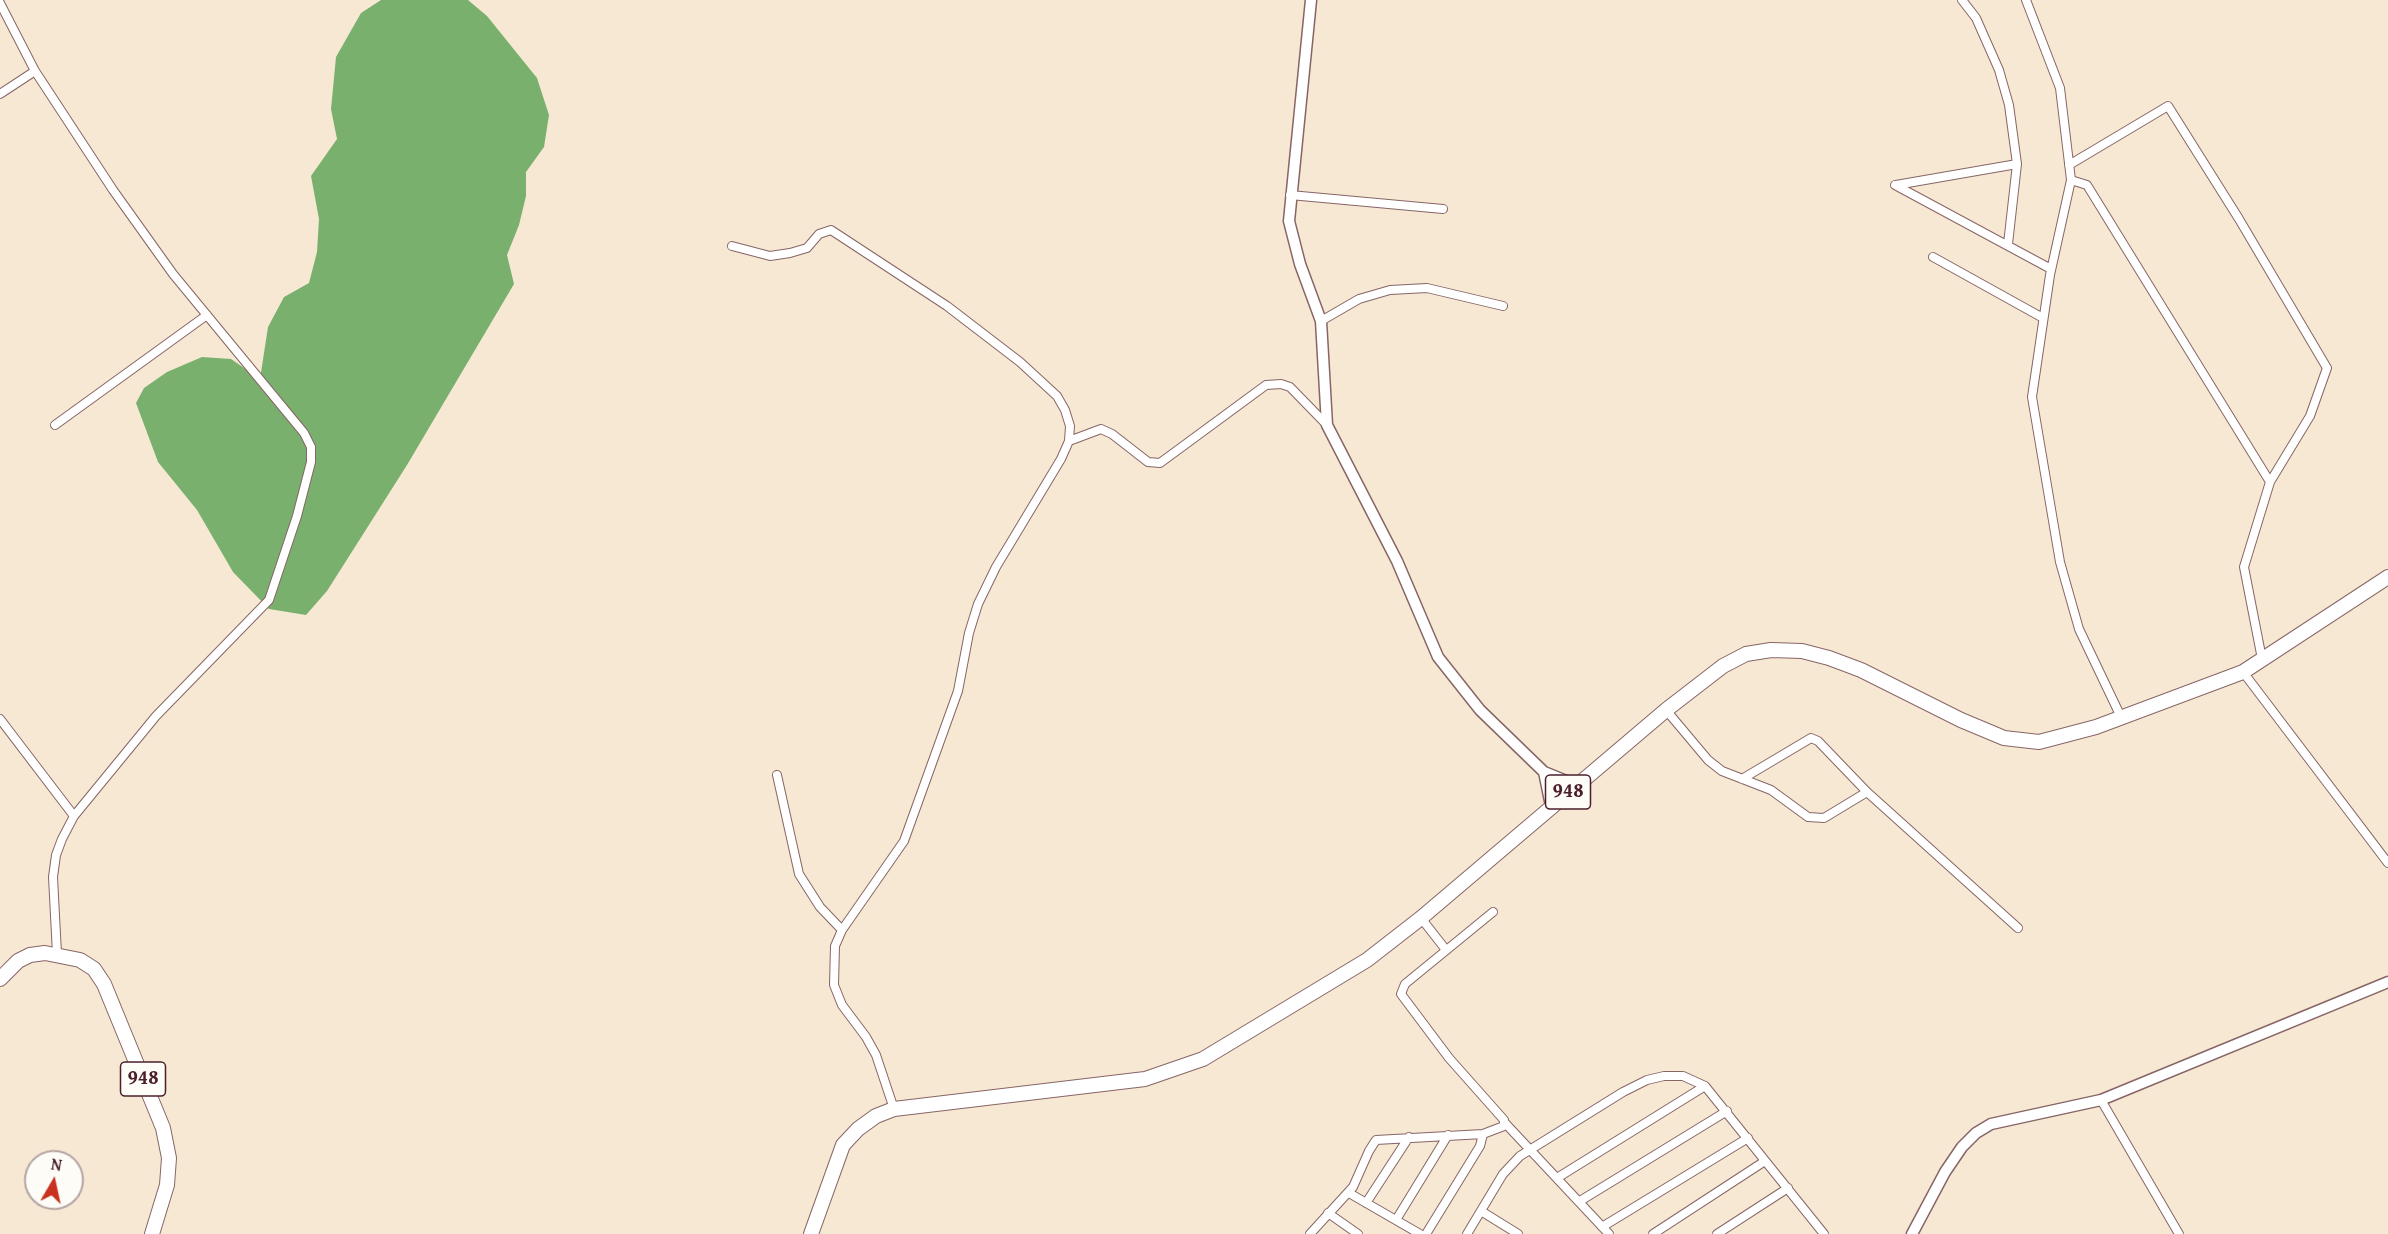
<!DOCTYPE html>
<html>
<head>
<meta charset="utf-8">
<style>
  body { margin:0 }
  #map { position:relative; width:2388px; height:1234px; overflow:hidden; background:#f7e8d3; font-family:"Gentium Book Plus",serif }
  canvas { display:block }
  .north { position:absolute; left:24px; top:1150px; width:60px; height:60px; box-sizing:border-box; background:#fdfcf7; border:2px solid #b5a4a5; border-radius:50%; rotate:9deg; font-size:16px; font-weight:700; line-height:24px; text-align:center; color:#4a1f2b }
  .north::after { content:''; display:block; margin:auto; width:21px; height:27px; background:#c8321e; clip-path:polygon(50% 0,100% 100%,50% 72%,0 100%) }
</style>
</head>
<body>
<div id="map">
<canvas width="2388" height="1234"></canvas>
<div class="north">N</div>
</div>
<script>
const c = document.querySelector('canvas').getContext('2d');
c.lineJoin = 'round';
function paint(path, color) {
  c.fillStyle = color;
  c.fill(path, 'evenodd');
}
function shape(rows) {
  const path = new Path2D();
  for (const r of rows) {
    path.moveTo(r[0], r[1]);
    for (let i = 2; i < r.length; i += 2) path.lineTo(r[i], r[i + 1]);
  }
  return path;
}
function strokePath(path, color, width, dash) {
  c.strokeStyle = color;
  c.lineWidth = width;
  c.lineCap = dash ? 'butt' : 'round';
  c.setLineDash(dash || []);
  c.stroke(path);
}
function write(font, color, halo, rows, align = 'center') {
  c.font = font + ' "Gentium Book Plus",serif';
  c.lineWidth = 4.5;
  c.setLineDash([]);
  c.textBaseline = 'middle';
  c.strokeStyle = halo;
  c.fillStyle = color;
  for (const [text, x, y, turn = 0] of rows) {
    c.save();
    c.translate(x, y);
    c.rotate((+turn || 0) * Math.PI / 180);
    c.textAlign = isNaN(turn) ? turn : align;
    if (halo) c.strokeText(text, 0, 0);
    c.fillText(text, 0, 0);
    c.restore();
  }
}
paint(shape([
  [381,0,468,0,487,16,537,78,549,115,544,147,526,172,526,196,519,225,507,255,514,284,407,465,327,591,306,615,269,609,233,572,197,510,158,462,136,403,144,388,167,372,202,357,231,359,260,379,268,327,284,297,309,283,317,252,319,219,311,176,337,139,331,109,336,57,361,13]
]), '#7ab06e');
const minor = shape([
  [1962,0,1976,18,1999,70,2009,105,2017,164,2008,244],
  [2026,0,2060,88,2071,180,2050,275,2032,397,2060,562,2079,629,2121,717],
  [0,3,35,71,113,190,173,274,304,433,311,447,311,462,297,516,269,600,156,716,74,816,62,839,56,855,53,877,57,954],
  [0,94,35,71],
  [2069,165,2168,106,2239,219,2327,368,2310,416,2270,482,2244,567,2262,659],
  [2071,180,2087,185,2270,482],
  [1895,185,2051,269],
  [1896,185,2017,164],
  [1290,195,1443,209],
  [732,246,770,256,790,253,807,248,819,234,831,230,947,306,1020,362,1057,396,1065,410,1070,426,1069,441,1061,459,996,567,978,604,969,633,958,691,904,841,842,930,835,946,834,985,842,1005,866,1037,876,1055,894,1109],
  [1933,257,2043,318],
  [1321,321,1359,299,1390,290,1427,288,1503,306],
  [55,425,207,315],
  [1069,441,1101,429,1112,434,1148,462,1160,463,1266,385,1281,384,1290,387,1327,425],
  [2243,672,2388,863],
  [1666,710,1708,760,1722,771,1771,790,1808,817,1824,818,1867,792,2018,928],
  [0,719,74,816],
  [777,775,799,874,820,907,842,930],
  [1742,779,1811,738,1818,741,1867,792],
  [1421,918,1446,950],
  [2101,1100,2179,1234],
  [1505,1123,1609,1234],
  [1557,1178,1705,1086],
  [1349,1193,1420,1234],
  [1580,1201,1727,1111],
  [1366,1203,1409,1137],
  [1481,1211,1518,1234],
  [1328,1213,1358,1234],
  [1396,1220,1448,1135],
  [1602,1227,1748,1138],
  [1310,1234,1353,1187,1369,1151,1376,1140,1483,1134,1504,1126,1504,1120,1449,1058,1401,994,1405,984,1493,912],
  [1426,1234,1480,1146,1483,1134],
  [1467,1234,1503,1174,1520,1156,1623,1092,1647,1080,1664,1076,1683,1076,1705,1086,1824,1234],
  [1653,1234,1765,1161],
  [1717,1234,1788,1188]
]);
const tertiary = shape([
  [1311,0,1289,221,1300,264,1321,321,1327,425,1397,561,1438,657,1480,710,1544,772,1576,785],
  [1544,772,1551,806],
  [1912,1234,1945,1172,1962,1147,1976,1133,1991,1124,2101,1100,2388,982]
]);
const primary = shape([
  [0,979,18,961,30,955,45,953,80,960,94,969,104,984,163,1128,169,1158,167,1185,152,1234],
  [811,1234,843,1145,858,1129,876,1116,894,1109,1145,1079,1203,1059,1367,960,1421,918,1666,710,1723,666,1746,654,1771,650,1802,651,1829,658,1861,670,1961,720,2004,738,2039,742,2096,727,2243,672,2388,577]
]);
strokePath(minor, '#876566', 10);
strokePath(tertiary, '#876566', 13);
strokePath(primary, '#876566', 16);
strokePath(minor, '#fff', 8);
strokePath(tertiary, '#fff', 10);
strokePath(primary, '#fff', 14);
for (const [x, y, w] of [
  [1568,792,45],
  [143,1079,45]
]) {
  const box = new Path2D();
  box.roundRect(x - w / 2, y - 17, w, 34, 4.5);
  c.fillStyle = '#fdfcf7';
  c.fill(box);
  strokePath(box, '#4a1f2b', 1.5);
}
write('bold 20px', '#4a1f2b', null, [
  ["948",1568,792],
  ["948",143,1079]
]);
</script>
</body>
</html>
